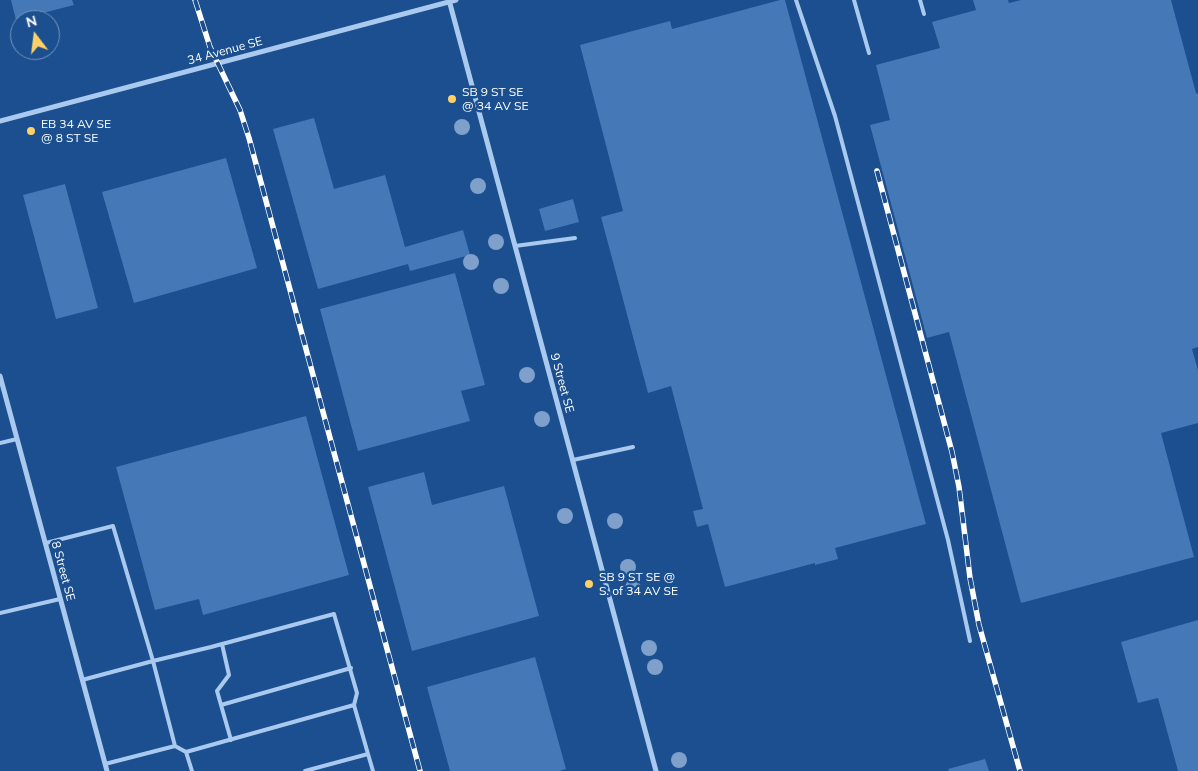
<!DOCTYPE html>
<html>
<head>
<meta charset="utf-8">
<style>
  body { margin:0 }
  #map { position:relative; width:1198px; height:771px; overflow:hidden; background:#1b4f8f; font-family:Mulish,sans-serif }
  canvas { display:block }
  .north { position:absolute; left:10px; top:10px; width:50px; height:50px; box-sizing:border-box; background:#1b4f8f; border:1px solid #7695bc; border-radius:50%; rotate:345deg; font-size:14px; font-weight:700; line-height:20px; text-align:center; color:#fff }
  .north::after { content:''; display:block; margin:auto; width:18px; height:22px; background:#ffd166; clip-path:polygon(50% 0,100% 100%,50% 72%,0 100%) }
</style>
</head>
<body>
<div id="map">
<canvas width="1198" height="771"></canvas>
<div class="north">N</div>
</div>
<script>
const c = document.querySelector('canvas').getContext('2d');
c.lineJoin = 'round';
function paint(path, color) {
  c.fillStyle = color;
  c.fill(path, 'evenodd');
}
function shape(rows) {
  const path = new Path2D();
  for (const r of rows) {
    path.moveTo(r[0], r[1]);
    for (let i = 2; i < r.length; i += 2) path.lineTo(r[i], r[i + 1]);
  }
  return path;
}
function strokePath(path, color, width, dash) {
  c.strokeStyle = color;
  c.lineWidth = width;
  c.lineCap = dash ? 'butt' : 'round';
  c.setLineDash(dash || []);
  c.stroke(path);
}
function write(font, color, halo, rows, align = 'center') {
  c.font = font + ' Mulish,sans-serif';
  c.lineWidth = 5;
  c.setLineDash([]);
  c.textBaseline = 'middle';
  c.strokeStyle = halo;
  c.fillStyle = color;
  for (const [text, x, y, turn = 0] of rows) {
    c.save();
    c.translate(x, y);
    c.rotate((+turn || 0) * Math.PI / 180);
    c.textAlign = isNaN(turn) ? turn : align;
    if (halo) c.strokeText(text, 0, 0);
    c.fillText(text, 0, 0);
    c.restore();
  }
}
paint(shape([
  [11,0,72,0,74,5,16,20],
  [780,0,785,0,926,524,835,548,838,559,815,565,815,563,725,587,708,524,697,527,693,511,703,509,671,386,648,393,601,217,623,211,580,45,670,21,672,29],
  [973,0,1008,0,1009,3,1021,0,1171,0,1196,93,1198,94,1198,347,1192,349,1198,370,1198,423,1161,433,1194,557,1021,603,949,332,927,338,870,125,890,120,876,65,940,48,932,22,976,10],
  [314,118,334,189,385,175,405,247,463,230,470,255,410,271,408,264,318,289,273,129],
  [226,158,257,268,134,303,102,192],
  [65,184,98,308,56,319,23,195],
  [573,199,579,222,545,231,539,209],
  [455,273,485,385,461,391,470,421,358,451,320,309],
  [306,416,349,575,203,615,199,599,155,610,116,467],
  [424,472,432,505,504,486,539,616,412,651,368,487],
  [1198,620,1198,771,1178,771,1158,698,1138,703,1121,642],
  [535,657,566,769,559,771,450,771,427,687],
  [985,759,989,771,949,771,948,769]
]), '#4478b7');
strokePath(shape([
  [796,0,835,116,948,540,970,641],
  [854,0,869,53],
  [920,0,924,14],
  [515,246,575,238],
  [0,443,17,439],
  [573,460,633,447],
  [46,543,113,526,153,661,82,680],
  [0,613,60,599],
  [222,644,229,675,217,691,231,740],
  [221,705,351,668],
  [186,752,192,771],
  [368,754,373,771],
  [105,764,175,746,153,661,211,647,334,614,357,693,354,705,186,752,175,746],
  [305,771,368,754,354,705]
]), '#a9c9ee', 4);
strokePath(shape([
  [449,0,656,771],
  [0,121,456,0],
  [0,376,107,771]
]), '#a9c9ee', 5);
const rail = shape([
  [195,0,210,47,240,110,249,138,420,771],
  [877,171,952,452,959,487,970,578,979,625,1020,771]
]);
strokePath(rail, '#fff', 5.5);
strokePath(rail, '#1b4f8f', 4, [11]);
c.fillStyle = '#7ea0ca';
for (const [x, y] of [
  [462,127],
  [478,186],
  [496,242],
  [471,262],
  [501,286],
  [527,375],
  [542,419],
  [565,516],
  [615,521],
  [628,567],
  [633,588],
  [649,648],
  [655,667],
  [679,760]
]) {
  c.beginPath();
  c.arc(x, y, 8, 0, 2 * Math.PI);
  c.fill();
}
for (const [x, y, r, color] of [
  [452,99,5,"#ffd166"],
  [31,131,5,"#ffd166"],
  [589,584,5,"#ffd166"]
]) {
  const dot = new Path2D();
  dot.arc(x, y, r, 0, 2 * Math.PI);
  c.fillStyle = color;
  c.fill(dot);
  strokePath(dot, '#1b4f8f', 2);
}
write('12px', '#fff', '#1b4f8f', [
  ["34 Avenue SE",225,51,-15],
  ["9 Street SE",562,383,75],
  ["8 Street SE",63,571,75]
]);
write('12px', '#fff', '#1b4f8f', [
  ["SB 9 ST SE",462,92],
  ["@ 34 AV SE",462,106],
  ["EB 34 AV SE",41,124],
  ["@ 8 ST SE",41,138],
  ["SB 9 ST SE @",599,577],
  ["S. of 34 AV SE",599,591]
], 'left');
</script>
</body>
</html>
